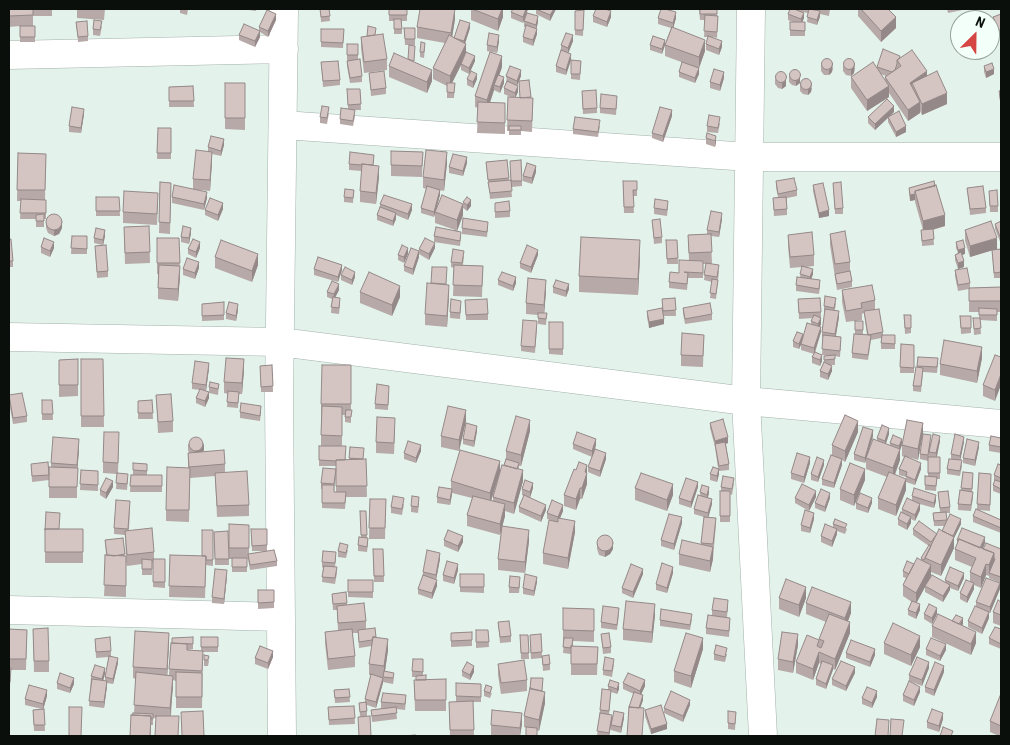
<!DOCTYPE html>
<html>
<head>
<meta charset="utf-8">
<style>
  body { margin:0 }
  #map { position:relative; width:1010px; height:745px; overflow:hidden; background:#e3f3eb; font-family:"Roboto Condensed",sans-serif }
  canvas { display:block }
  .frame { position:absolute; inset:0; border:10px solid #0a0f0c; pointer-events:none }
  .north { position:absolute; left:950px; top:10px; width:50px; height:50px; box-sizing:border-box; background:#f3fff9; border:1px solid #969f9a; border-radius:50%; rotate:23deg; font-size:14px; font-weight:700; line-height:20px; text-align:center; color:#0a0f0c }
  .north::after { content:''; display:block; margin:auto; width:18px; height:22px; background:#d54544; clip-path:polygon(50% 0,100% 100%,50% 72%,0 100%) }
</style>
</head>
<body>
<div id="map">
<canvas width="1010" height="745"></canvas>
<div class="frame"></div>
<div class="north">N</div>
</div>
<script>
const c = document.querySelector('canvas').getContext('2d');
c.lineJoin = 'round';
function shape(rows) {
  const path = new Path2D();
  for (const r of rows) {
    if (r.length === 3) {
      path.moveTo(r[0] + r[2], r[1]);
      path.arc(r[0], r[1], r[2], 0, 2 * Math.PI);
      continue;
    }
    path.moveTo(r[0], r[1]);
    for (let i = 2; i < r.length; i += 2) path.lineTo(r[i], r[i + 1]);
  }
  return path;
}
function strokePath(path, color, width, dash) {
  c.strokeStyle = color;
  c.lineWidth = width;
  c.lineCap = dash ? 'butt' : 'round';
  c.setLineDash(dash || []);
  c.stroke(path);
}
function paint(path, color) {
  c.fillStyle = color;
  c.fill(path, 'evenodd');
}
const minor = shape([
  [751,9,746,401,763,736],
  [9,55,284,49],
  [283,125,749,157,1001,157],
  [9,337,280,342,746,401,1001,424],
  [9,610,281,617],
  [282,736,279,399,284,9]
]);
strokePath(minor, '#a3b1aa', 29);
strokePath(minor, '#fff', 28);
paint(shape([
  [9,9,52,9,52,16,33,16,33,26,35,26,35,42,20,42,20,26,9,27],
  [77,9,105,9,104,20,77,18],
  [180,9,188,9,187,15,180,13],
  [241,9,256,9,256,11],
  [320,9,329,9,330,21,321,22],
  [389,9,407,9,407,21,402,21,402,34,394,34,394,21,389,21],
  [471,9,503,9,503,17,498,31,471,20],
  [528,9,523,23,511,18,511,12],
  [536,9,556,9,550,21,536,14],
  [699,9,717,9,717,16,718,16,717,38,712,37,722,47,719,55,706,50,706,44,708,37,704,37,705,20,700,20],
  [798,9,811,9,818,11,818,9,830,9,829,16,820,14,817,25,807,22,808,13,802,12,804,18,802,22,805,22,805,36,790,36,790,22,793,22,788,20,788,14,798,10],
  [858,9,888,9,896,28,881,42,858,16],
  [947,9,967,9,948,13],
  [584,10,583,36,575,35,575,11],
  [1001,14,1001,35,999,36,993,23,993,17],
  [593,16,611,17,607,27,593,22],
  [658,18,676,18,673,28,705,51,699,68,699,74,695,83,679,77,679,72,684,63,665,56,665,45,662,54,650,50,650,45,665,44,671,28,658,24],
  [455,19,452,37,454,38,470,28,465,43,466,53,475,61,469,74,461,70,461,65,452,83,455,83,454,98,447,98,447,86,433,79,433,68,445,43,417,38,417,27],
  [276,20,268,37,260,32,260,37,255,47,239,40,239,35,259,31,259,27],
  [524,21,538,22,536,29,537,34,533,46,523,42,523,37,526,27,524,27],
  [76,22,88,36,88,41,78,42],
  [102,26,100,36,93,35,93,29],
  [404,28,415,28,415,45,405,45],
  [321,29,344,29,343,48,321,47],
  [376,35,387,59,387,70,364,73,361,48,361,37],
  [499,41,497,53,487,51,487,45],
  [573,41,568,53,571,59,571,60,581,61,580,80,571,79,571,61,566,75,556,72,556,66,561,51,561,45],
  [347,44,358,44,358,59,362,76,362,82,350,83,347,66],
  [425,48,424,58,420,57,420,52],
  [900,58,927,75,947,104,922,115,920,111,920,113,908,121,889,93,889,97,867,111,851,88,851,77],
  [881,74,886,76,885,77,885,81],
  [321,62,340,80,340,85,323,87],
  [414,62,432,81,427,93,389,77,389,66],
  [821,65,833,68,832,72,829,75,824,75,821,71],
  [843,66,855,68,854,73,851,76,846,75,843,71],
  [984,66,994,74,986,78,984,72],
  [502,67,499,75,504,83,500,93,494,90,490,103,505,103,505,134,477,133,478,108,475,107,475,96],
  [369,73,386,88,386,94,371,96],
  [506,76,521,76,519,81,529,80,531,98,533,98,532,132,521,131,521,135,509,135,509,131,507,131,508,97,513,98,504,94,504,88,507,82],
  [519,81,520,98,515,98,518,92,517,86],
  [789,76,800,79,800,83,796,86,792,85,789,82],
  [724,78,720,91,710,88,710,82],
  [467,79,477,79,473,88,467,85],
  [775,79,786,81,786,86,782,89,778,88,775,84],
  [225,83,245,83,245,130,225,129],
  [800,85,812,88,811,92,808,95,803,94,800,91],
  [193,86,194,107,169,107,169,87],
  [347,89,360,89,361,110,354,110,355,116,353,126,340,124,340,119,348,109],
  [1001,90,1001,107,999,96,999,91],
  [582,91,597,108,597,113,583,114],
  [617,101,616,115,600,113,600,108],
  [894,112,891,115,906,132,896,137,888,122,888,118,875,130,868,123,868,117],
  [329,113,327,124,320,123,320,117],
  [84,114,81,133,69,132,69,126],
  [672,116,663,142,652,138,652,133],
  [720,123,718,133,707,132,707,126],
  [600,126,598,137,573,134,573,129],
  [158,128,171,128,171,159,157,159],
  [706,138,716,142,715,147,706,144],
  [224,145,221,156,212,154,210,191,198,190,207,198,204,210,172,203,172,197,193,189,193,179,208,151,208,147],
  [391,151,423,152,422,177,391,176],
  [18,153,46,154,45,200,46,200,46,219,44,219,44,227,36,227,36,219,20,219,21,201,17,201],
  [374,160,373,166,379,177,376,204,360,202,360,191,362,171,349,170,349,164],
  [507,160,509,180,522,181,522,186,511,187,512,197,490,199,486,162],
  [447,163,444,191,440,190,440,195,437,206,463,204,463,202,471,206,467,211,463,208,463,215,457,231,461,237,460,246,434,242,434,236,455,230,435,223,435,214,434,217,421,213,421,208,427,189,423,188,423,177],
  [467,163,463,176,449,173,449,167],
  [536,172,532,184,523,181,523,176],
  [623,181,637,181,637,196,633,196,634,213,624,213],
  [776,181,797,190,797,196,787,198,787,215,774,216,773,198,778,197,776,187],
  [934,181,945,226,933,230,934,245,922,246,921,230,923,230,915,202,915,200,910,201,909,194,909,188],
  [160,182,171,183,170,234,159,233],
  [833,183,843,208,843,214,835,214],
  [813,185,829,216,819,218,813,191],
  [967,188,986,208,986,213,970,215],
  [354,190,353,203,344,202,344,197],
  [989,191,998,206,998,212,990,212],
  [96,197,119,197,120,216,96,216],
  [495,203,510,211,510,217,495,218],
  [158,204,157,225,123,223,123,212],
  [380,204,412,210,408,220,396,215,396,219,393,226,377,220,377,215,380,207],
  [668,207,667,216,654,214,654,208],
  [223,209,218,221,205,215,205,210],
  [722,219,719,237,711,236,712,264,709,264,719,271,716,299,710,298,712,282,704,280,706,264,703,264,703,278,688,278,687,290,669,288,669,282,679,273,689,261,688,235,707,234,707,230],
  [652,220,662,237,662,243,654,244],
  [1001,221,1001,244,995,229,995,224],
  [46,222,62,228,59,234,54,236,48,233,46,228],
  [149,226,150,263,125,264,124,227],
  [488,227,487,237,462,234,462,228],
  [965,230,997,249,994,250,1001,249,1001,278,994,278,992,250,970,257,965,241],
  [191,233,189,244,181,242,181,237],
  [830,234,850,262,850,271,852,281,852,287,837,290,830,245],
  [788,235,814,255,814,266,806,267,813,274,811,279,820,286,819,294,796,291,796,285,800,277,802,267,790,268,788,246],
  [72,236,87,236,87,254,71,254],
  [105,236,103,245,108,271,108,277,97,278,95,246,102,245,94,243,94,238],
  [157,238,179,238,180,274,178,301,158,299,158,274,157,274],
  [9,239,13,261,13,267,9,267],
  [666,240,677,240,678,264,667,264],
  [956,242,965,254,961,255,964,267,958,269,955,260,955,255,958,253,956,248],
  [41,247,54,248,50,257,41,253],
  [200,248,196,258,188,254,188,249],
  [435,248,429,260,419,254,419,257,413,275,404,271,404,266,419,251,419,249],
  [408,254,404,263,398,260,398,255],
  [538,255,531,273,520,268,520,263],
  [464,256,463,265,483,266,482,297,453,296,454,268,451,267,451,262],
  [640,256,638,295,579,292,579,276],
  [215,257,258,265,252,282,215,268],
  [199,268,195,279,183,275,183,269],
  [314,269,342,270,338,282,314,275],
  [955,270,970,283,970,288,1001,287,1001,312,997,312,997,321,980,320,981,334,974,335,973,318,979,318,979,312,969,312,969,289,958,291,955,276],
  [341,275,355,277,352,285,341,280],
  [498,280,516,283,513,291,498,285],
  [446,285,449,296,447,327,425,325,425,314],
  [553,287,569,289,566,297,553,293],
  [339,290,335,297,340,304,339,314,331,313,332,299,327,297,327,292],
  [842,290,875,300,875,309,883,332,883,335,895,335,895,349,881,349,881,338,871,340,868,360,852,358,852,353,855,334,855,321,863,321,863,335,867,335,864,313,862,314,862,320,846,322,842,302],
  [546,291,544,313,547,313,546,325,538,324,538,315,526,314,526,303],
  [360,292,400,297,392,316,360,303],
  [675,298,676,316,664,316,664,324,649,328,647,317,647,311,663,313,662,299],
  [798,299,821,312,821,324,820,327,821,332,815,353,822,361,820,366,812,363,812,357,814,354,801,350,801,345,799,349,793,347,793,341,803,337,811,324,811,321,813,318,799,319],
  [465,300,488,314,488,320,466,320],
  [224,302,224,320,202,321,202,304],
  [836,303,835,310,839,317,836,336,841,342,840,357,835,356,835,365,831,365,832,371,828,380,820,377,820,371,824,362,824,356,829,356,822,355,823,338,822,337,822,332,825,312,824,312,824,306],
  [461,306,460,319,450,318,450,312],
  [683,308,712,314,712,320,685,324,683,313],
  [238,310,236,321,226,319,226,313],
  [904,315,911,328,911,333,905,334],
  [960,316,971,316,971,333,961,334],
  [549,322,563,322,563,355,549,354],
  [537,327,535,353,521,351,521,346],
  [704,335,703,367,681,366,681,355],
  [901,344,914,345,914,373,900,373],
  [918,357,938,364,937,373,923,372,921,392,913,391,913,386,917,367],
  [1001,357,995,401,983,396,983,385],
  [982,358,977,383,940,375,940,364],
  [78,359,78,396,59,397,59,360],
  [81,359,103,359,104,427,81,427],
  [272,365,273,392,261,392,260,366],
  [351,365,351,423,345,422,345,415,342,415,342,446,346,460,349,460,350,447,363,459,366,459,367,497,346,497,345,509,322,508,322,489,321,489,321,483,336,475,334,492,336,492,336,466,319,466,319,446,321,446,321,404],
  [209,368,206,391,209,398,205,407,196,403,196,398,200,390,192,389,192,383],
  [244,370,242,394,239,394,238,408,227,407,228,394,224,393,224,382],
  [219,384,218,395,209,393,209,387],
  [389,391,388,410,375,409,375,404],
  [9,395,27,416,27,422,13,424,9,402],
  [156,395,173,421,173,432,158,433],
  [42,400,52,400,53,420,42,420],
  [152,400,153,419,138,419,138,401],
  [240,412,261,412,260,421,240,418],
  [466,421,459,451,441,447,441,436],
  [710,423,728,443,726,444,729,464,729,470,719,471,719,474,717,482,710,480,710,474,718,468,715,447,710,428],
  [923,423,918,460,908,457,921,469,915,485,906,482,906,490,896,516,878,509,878,498,887,477,866,469,866,458,877,440,877,438,889,434,886,444,890,445,890,443,902,444],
  [902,445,902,456,904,457,899,469,899,475,906,477,906,479,895,475,900,460,900,450],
  [395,429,394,454,376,453,376,442],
  [477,431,474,447,463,444,463,439],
  [530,431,521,466,519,466,519,469,523,481,514,514,505,511,505,516,500,535,467,526,467,515,472,498,452,493,450,505,437,503,437,497,451,489,451,481,500,472,491,501,493,501,493,497,506,460,506,451],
  [858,432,845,462,842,460,842,465,834,488,822,485,822,479,832,455,832,445],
  [873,436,865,463,854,460,854,454],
  [1001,438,1001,453,989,451,989,445],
  [931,441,930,450,940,441,937,457,940,457,940,479,937,479,936,491,925,490,925,485,928,476,928,461,920,459,920,454],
  [964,442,960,460,962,466,960,476,947,474,947,469,951,459,951,454],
  [119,444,118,473,128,479,127,490,116,489,117,474,103,473,103,462],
  [188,444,204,450,202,452,225,464,225,472,249,505,249,516,217,517,215,476,190,478,189,522,166,521,166,510,188,468,188,453,189,453,188,450],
  [573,444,596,445,595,449,606,459,600,477,588,472,588,467,592,457,573,449],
  [979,447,975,466,963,463,963,458],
  [79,450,77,468,77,498,49,498,49,480,32,482,31,464,49,475,51,467,51,463],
  [421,451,416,463,404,459,404,453],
  [133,463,147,464,147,475,162,475,162,492,130,492,131,475,133,475],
  [810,463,804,483,791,479,791,473],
  [587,465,587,484,582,499,580,499,576,510,564,506,564,495,576,470],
  [824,465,818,482,811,480,811,474],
  [1001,465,1001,494,993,491,993,485,995,481,994,481,994,475],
  [81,470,98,471,98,491,80,490],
  [963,472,973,478,972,492,973,498,971,511,958,510,958,504,961,490],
  [979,473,991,474,990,511,979,510,1001,520,1001,533,973,522,973,516,977,509],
  [865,480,854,506,840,500,840,489],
  [734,483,732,495,730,494,730,522,720,522,720,491,721,491,721,487],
  [113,487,106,499,100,495,100,490],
  [698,487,691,508,679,504,679,498],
  [533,488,530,497,546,510,541,522,519,512,519,507,524,496,522,495,522,489],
  [635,488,673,495,667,511,635,500],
  [700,492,709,493,708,497,712,504,708,517,716,524,713,559,710,572,679,565,679,554,701,545,704,517,694,514,694,509,700,495],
  [938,492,950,507,950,513,946,513,947,521,961,524,954,538,954,548,941,576,931,572,931,576,916,603,920,610,916,619,908,615,908,610,912,602,903,596,903,585,906,578,903,577,903,571,921,560,921,558,929,546,913,535,913,529,937,534,942,531,945,526,934,526,933,513,940,512],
  [912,496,936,501,934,508,920,504,920,510,915,521,911,519,911,523,907,530,898,525,898,519,902,513,902,509,912,500],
  [816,497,809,511,795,503,795,498],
  [830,498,825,512,815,508,815,503],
  [370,499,386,499,385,539,369,539],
  [419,503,418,513,411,512,411,506],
  [856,503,872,503,868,513,856,509],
  [404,504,402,515,391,513,391,507],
  [130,507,129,530,154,552,154,559,165,559,165,588,153,587,153,563,152,563,152,575,142,575,142,564,127,566,126,562,126,597,104,596,106,555,105,540,123,538,125,556,126,556,125,535,114,534,114,528],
  [360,511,366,511,367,538,368,544,367,552,358,551,358,545,361,537],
  [563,511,560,518,575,532,568,569,543,564,543,553,553,521,547,519,547,513],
  [814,519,810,533,801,531,801,525],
  [835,519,847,529,845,534,837,531,837,534,832,547,821,542,821,536,833,527,833,524],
  [682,523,674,550,661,546,661,540],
  [229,524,249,525,249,554,265,551,252,551,251,529,267,529,267,551,277,561,277,566,250,570,248,559,247,559,247,572,232,572,232,559,229,559],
  [59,529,83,529,83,563,45,563,45,530],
  [213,530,213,566,206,565,205,598,169,597,170,555,202,556],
  [228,531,229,565,215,565,214,532],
  [444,540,463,542,458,552,444,546],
  [957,540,985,543,982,549,1001,549,1001,583,989,578,989,576,986,575,981,588,974,585,974,589,967,603,960,599,960,593,970,581,970,572,972,567,955,560,955,549,957,544],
  [529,541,525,573,498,570,498,559],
  [597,543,613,549,610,554,605,557,599,555,597,549],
  [373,549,383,549,384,582,374,582],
  [348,550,346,558,338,557,338,551],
  [336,557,335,567,337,573,335,584,322,582,323,568,322,567,322,562],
  [440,559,436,580,437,586,432,599,418,594,418,589,423,576,423,572],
  [458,570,454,584,443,581,443,575],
  [673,573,667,593,656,590,656,584],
  [460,574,484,574,484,593,460,592],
  [643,574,633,598,622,593,622,588],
  [227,576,224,604,212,603,212,597],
  [964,578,958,591,950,588,950,590,943,602,925,592,925,586,945,582,945,580],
  [348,580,373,580,373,598,348,597],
  [537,582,534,596,523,594,523,588],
  [520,583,519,593,509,593,509,587],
  [1000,589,990,613,989,613,989,618,982,634,968,627,968,621,976,606,976,602],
  [258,590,274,590,274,608,258,609],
  [346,592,347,605,366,621,366,629,376,637,388,650,385,672,394,678,393,684,383,682,376,708,367,705,367,716,360,717,359,703,365,702,365,699,371,675,369,675,369,664,372,646,359,648,358,633,352,633,355,656,355,667,328,670,325,643,325,632,338,631,337,610,333,610,332,594],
  [779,598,806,598,799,617,779,609],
  [1001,602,1001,626,993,623,993,612],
  [806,603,851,613,848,621,850,633,835,670,833,669,826,689,816,685,816,679,821,664,819,663,813,680,796,673,796,662,819,640,826,622,806,614],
  [728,606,727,617,730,623,729,637,706,634,706,628,712,615,712,610],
  [563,608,594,609,594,642,573,641,573,646,598,647,597,675,571,675,571,654,563,653,564,641,563,641],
  [619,614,617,630,601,628,601,622],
  [924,614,937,614,932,624,924,619],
  [655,615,652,643,623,640,623,629],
  [692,619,690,630,660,626,660,620],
  [952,621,963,624,962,625,976,643,971,655,932,637,932,626],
  [498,622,511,636,511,642,500,643],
  [9,629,27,630,26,670,11,670,10,687,9,687],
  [33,629,49,661,49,672,34,672],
  [1001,629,1001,649,989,644,989,638],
  [476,630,488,630,489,647,476,648],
  [472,632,472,646,451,647,451,633],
  [541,634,542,656,550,664,550,670,543,671,542,658,531,659,530,641],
  [601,634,611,647,611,653,603,654],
  [520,635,528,635,529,659,521,659],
  [193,637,193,649,187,650,201,651,201,637,218,637,218,652,203,652,202,708,176,708,176,681,173,680,171,716,153,718,153,725,151,725,151,736,130,736,132,715,134,713,136,679,133,678,133,667,169,644,167,675,169,675,171,643],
  [95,639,111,651,111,656,118,663,113,684,107,683,104,708,89,706,91,676,105,668,103,681,105,681,105,677,109,657,96,658],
  [884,643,920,647,911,666,884,654],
  [798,645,793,673,778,670,778,659],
  [703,649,691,688,674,682,674,671],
  [926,649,946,650,940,661,926,655],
  [846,653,875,655,870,667,846,658],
  [714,654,727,654,725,662,714,660],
  [204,655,209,661,208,666,204,666],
  [273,657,268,669,255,664,255,658],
  [423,659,423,675,426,680,446,679,446,711,415,711,414,680,416,680,416,677,412,677,412,671],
  [498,664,527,680,527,691,501,694,498,675],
  [614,664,612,677,603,675,603,670],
  [929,668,922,686,909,681,909,675],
  [462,671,474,672,470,680,462,676],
  [944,672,934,696,925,692,925,687],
  [855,673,846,691,832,685,832,679],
  [57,683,74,684,70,693,57,689],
  [456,683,481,684,481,702,473,702,474,736,450,736,449,702,456,702],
  [623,683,645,686,641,694,643,700,640,708,644,719,629,707,634,694,623,689],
  [608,686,619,689,617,694,611,692,609,715,612,721,609,736,597,736,600,710,608,689],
  [349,689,350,702,335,703,334,690],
  [484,691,492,693,490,698,484,696],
  [542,691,545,703,539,731,524,727,524,716],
  [920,692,914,706,903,701,903,695],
  [47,696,43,709,44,709,45,731,34,731,33,710,42,709,25,705,25,699],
  [877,697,872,708,862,704,862,698],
  [1001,697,1001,736,999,736,990,732,990,721],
  [406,701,405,710,396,709,397,719,372,722,371,710,384,708,381,708,381,702],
  [690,705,683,722,664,713,667,729,651,734,645,716,645,710,664,713,664,708],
  [354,706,355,724,329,725,328,707],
  [736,712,735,730,728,729,728,723],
  [624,718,621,733,611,730,611,725],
  [943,719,939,732,927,728,927,722],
  [522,724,520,736,491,736,491,725]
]), '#b6a9a7');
paint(shape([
  [455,9,455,19,451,44,451,33],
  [502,9,503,9,503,17,498,31,498,19],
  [526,9,528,9,523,23,523,17],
  [554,9,556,9,550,21,550,15],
  [611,11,611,17,607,27,607,22],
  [820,11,820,17,817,25,817,20],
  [676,12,676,18,673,29,673,23],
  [804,13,804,18,801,25,801,19],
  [276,14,276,20,268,37,268,31],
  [538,16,538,22,536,31,536,25],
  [896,17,896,28,881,42,881,31],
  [470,23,470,28,464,47,464,41],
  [537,29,537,34,533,46,533,40],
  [999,30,1001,30,1001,35,999,36],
  [260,31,260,37,255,47,255,41],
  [499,35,499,41,497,53,497,47],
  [573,35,573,41,568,54,568,48],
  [665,40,665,45,662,54,662,49],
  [705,40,705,51,699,68,699,57],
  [722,41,722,47,719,55,719,49],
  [466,44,466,55,450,87,450,76],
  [571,54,571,59,566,75,566,70],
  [475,56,475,61,469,74,469,68],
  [502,56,502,67,496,85,494,85,494,90,487,111,487,100],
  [833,62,832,72,829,75,829,70],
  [855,63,854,73,851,76,851,70],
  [699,68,699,74,695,83,695,78],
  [994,69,994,74,986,78,986,72],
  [432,70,432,81,427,93,427,82],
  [521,70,521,76,517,86,517,81],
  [927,71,927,82,912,83,912,93,910,83],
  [724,72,724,78,720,91,720,85],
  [800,73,800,83,796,86,796,80],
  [477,74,477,79,473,88,473,82],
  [786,76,786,86,782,89,782,83],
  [504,77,504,83,500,93,500,87],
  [812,82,811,92,808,95,808,89],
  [518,86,518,92,515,98,515,93],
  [889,86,889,97,867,111,867,100],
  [947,93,947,104,922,115,922,104],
  [920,102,920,113,908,121,908,110],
  [894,106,894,112,875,130,875,124],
  [84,109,84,114,81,133,81,128],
  [672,110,672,116,663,142,663,136],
  [906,126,906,132,896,137,896,132],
  [716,136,716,142,715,147,715,141],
  [224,139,224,145,221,156,221,151],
  [212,152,212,163,210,191,210,180],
  [447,152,447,163,444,191,444,180],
  [467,157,467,163,463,176,463,171],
  [379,166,379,177,376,204,376,193],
  [536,166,536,172,532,184,532,178],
  [440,190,440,195,434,217,434,212],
  [207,192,207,198,204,210,204,204],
  [915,194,915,200,910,201,910,195],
  [471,200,471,206,467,211,467,205],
  [223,203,223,209,218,221,218,215],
  [412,204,412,210,408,220,408,214],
  [463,204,463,215,457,231,457,220],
  [829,210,829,216,819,218,819,213],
  [396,213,396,219,393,226,393,221],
  [722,213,722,219,719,237,719,232],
  [945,215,945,226,923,232,923,221],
  [62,222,62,228,59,234,54,236,54,230],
  [191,228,191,233,189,244,189,238],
  [105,230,105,236,103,246,103,240],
  [997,238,997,249,970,257,970,246],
  [640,240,640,256,638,295,638,279],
  [54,242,54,248,50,257,50,251],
  [200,242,200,248,196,258,196,252],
  [435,243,435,248,429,260,429,254],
  [408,248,408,254,404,263,404,257],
  [965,248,965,254,958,256,958,250],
  [538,250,538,255,531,273,531,267],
  [419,251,419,257,413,275,413,269],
  [258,254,258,265,252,282,252,271],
  [964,261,964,267,958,269,958,263],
  [199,262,199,268,195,279,195,273],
  [342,265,342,270,338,282,338,277],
  [180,266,180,277,178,301,178,289],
  [813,269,813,274,810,283,810,277],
  [355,272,355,277,352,285,352,280],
  [516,277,516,283,513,291,513,286],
  [546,280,546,291,544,316,544,305],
  [339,284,339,290,334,300,334,294],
  [569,284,569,289,566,297,566,291],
  [449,285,449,296,447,327,447,316],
  [400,286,400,297,392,316,392,305],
  [238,304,238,310,236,321,236,316],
  [839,311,839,317,835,340,835,334],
  [821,318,821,324,818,330,818,324],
  [664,319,664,324,649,328,649,322],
  [821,327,821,332,814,354,814,348],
  [803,334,803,340,799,349,799,344],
  [982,347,982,358,977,383,977,371],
  [822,355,822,361,820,366,820,360],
  [244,359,244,370,242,394,242,383],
  [209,363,209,368,206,391,206,385],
  [832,366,832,371,828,380,828,374],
  [1001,374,1001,385,995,401,995,390],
  [209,392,209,398,205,407,205,401],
  [466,410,466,421,459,451,459,440],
  [530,420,530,431,521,466,521,455],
  [858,421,858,432,845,462,845,451],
  [923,423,923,434,918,460,918,449],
  [477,426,477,431,474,447,474,441],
  [889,428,889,434,885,446,885,441],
  [873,430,873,436,865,463,865,458],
  [940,436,940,441,936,459,936,453],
  [728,437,728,443,716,447,715,441],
  [964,437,964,442,960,462,960,456],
  [79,439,79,450,77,476,77,465],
  [596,439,596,445,592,457,592,451],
  [902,439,902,445,900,450,900,460,893,479,893,468,899,452,899,446],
  [979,442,979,447,975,466,975,460],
  [204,444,204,450,201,455,195,458,195,452],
  [421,445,421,451,416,463,416,458],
  [606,453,606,459,600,477,600,471],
  [810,457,810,463,804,483,804,477],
  [842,459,842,465,834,488,834,483],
  [824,460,824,465,818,482,818,477],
  [500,461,500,472,490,504,490,493],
  [921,463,921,469,915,485,915,480],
  [587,465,587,484,582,499,582,488,585,472],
  [719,469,719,474,717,482,717,476],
  [865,469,865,480,854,506,854,495],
  [523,470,523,481,514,514,514,503],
  [906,479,906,490,896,516,896,505],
  [113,481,113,487,106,499,106,493],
  [698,482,698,487,691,508,691,502],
  [533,483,533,488,530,498,530,492],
  [673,484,673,495,667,511,667,500],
  [709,487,709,493,707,500,707,495],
  [580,488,580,499,576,510,576,499],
  [452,489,452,495,450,505,450,500],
  [816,491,816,497,809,511,809,505],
  [830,493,830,498,825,512,825,507],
  [936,495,936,501,934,508,934,503],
  [872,498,872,503,868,513,868,508],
  [712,499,712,504,708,519,708,513],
  [505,504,505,516,500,535,500,524],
  [920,504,920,510,915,521,915,515],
  [546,505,546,510,541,522,541,516],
  [563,505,563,511,558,523,558,517],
  [814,513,814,519,810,533,810,528],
  [682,517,682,523,674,550,674,544],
  [911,517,911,523,907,530,907,524],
  [961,519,961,524,954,538,954,548,941,576,941,565],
  [575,521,575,532,568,569,568,558],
  [837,529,837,534,832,547,832,541],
  [529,530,529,541,525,573,525,562],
  [463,536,463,542,458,552,458,546],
  [985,537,985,543,980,555,980,550],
  [613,543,613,549,610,554,605,557,605,551],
  [713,547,713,559,710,572,710,561],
  [440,553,440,559,436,580,436,575],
  [994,553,994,564,989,573,989,576,989,565],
  [458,564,458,570,454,584,454,578],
  [986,564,986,575,981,588,981,577],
  [931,565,931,576,916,604,916,593],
  [673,567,673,573,667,593,667,588],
  [643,569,643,574,633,598,633,592],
  [227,570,227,576,224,604,224,599],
  [964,573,964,578,958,591,958,586],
  [537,577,537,582,534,596,534,591],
  [437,580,437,586,432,599,432,593],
  [974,583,974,589,967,603,967,597],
  [1000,583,1000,589,990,613,990,607],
  [950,585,950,590,943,602,943,596],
  [806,587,806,598,799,617,799,605],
  [851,602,851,613,845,629,845,618],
  [655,604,655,615,652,643,652,632],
  [920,604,920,610,916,619,916,613],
  [937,608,937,614,932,624,932,618],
  [989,612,989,618,982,634,982,628],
  [963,618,963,624,958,632,958,627],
  [850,622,850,633,835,670,835,659],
  [976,632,976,643,971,655,971,644],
  [169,633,169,644,167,681,167,669],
  [798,634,798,645,793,673,793,662],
  [920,636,920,647,911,666,911,655],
  [703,638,703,649,691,688,691,676],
  [388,639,388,650,384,677,384,666],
  [946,644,946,650,940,661,940,656],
  [875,649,875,655,870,667,870,662],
  [273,651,273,657,268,669,268,663],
  [819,652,819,663,813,680,813,669],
  [118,658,118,663,113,684,113,679],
  [929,662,929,668,922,686,922,680],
  [833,665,833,670,826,689,826,684],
  [474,666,474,672,470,680,470,675],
  [944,666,944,672,934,696,934,690],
  [855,667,855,673,846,691,846,686],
  [105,668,105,674,102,685,102,679],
  [173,676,173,687,170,719,170,708],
  [74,678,74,684,70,693,70,688],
  [383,678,383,683,376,708,376,702],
  [645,680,645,686,640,697,640,691],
  [107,681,107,687,104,708,104,702],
  [619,683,619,689,617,694,617,689],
  [920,687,920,692,914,706,914,700],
  [47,690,47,696,43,710,43,704],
  [877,691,877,697,872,708,872,703],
  [545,692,545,703,539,731,539,720],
  [643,695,643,700,638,715,638,709],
  [690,700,690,705,683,722,683,716],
  [522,713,522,724,520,736,520,728],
  [624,713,624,718,621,733,621,727],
  [943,713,943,719,939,732,939,726],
  [612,715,612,721,609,736,609,733],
  [667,724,667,729,651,734,651,729]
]), '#948988');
const building = shape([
  [9,9,33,9,33,15,9,16,9,9],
  [320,9,329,9,330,16,321,17,320,9],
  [389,9,407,9,407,15,389,15,389,9],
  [420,9,455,9,451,33,417,27,420,9],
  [472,9,502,9,498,19,472,9],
  [513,9,526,9,523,17,511,12,513,9],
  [536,9,554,9,550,15,536,9],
  [596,9,605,9,611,11,607,22,593,16,596,9],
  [661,9,665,9,676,12,673,23,658,18,661,9],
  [700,9,717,9,717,14,700,14,700,9],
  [790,9,794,9,804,13,801,19,788,14,790,9],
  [809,9,820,11,817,20,807,17,809,9],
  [861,9,888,9,896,17,881,31,861,9],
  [267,10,276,14,268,31,259,27,267,10],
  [584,10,583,30,575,30,575,11,584,10],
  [527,13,538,16,536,25,524,21,527,13],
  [1001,14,1001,30,999,30,993,17,1001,14],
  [705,15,718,16,717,32,704,31,705,15],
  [394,19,401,19,402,29,394,29,394,19],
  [94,20,102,21,100,30,93,29,94,20],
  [460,20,470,23,464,41,454,38,460,20],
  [87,21,88,36,78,37,76,22,87,21],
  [790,22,805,22,805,31,790,30,790,22],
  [244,24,260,31,255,41,239,35,244,24],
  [526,25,537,29,533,40,523,37,526,25],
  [20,26,35,26,35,37,20,37,20,26],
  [368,26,376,28,375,35,367,36,368,26],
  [672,27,705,40,699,57,665,45,672,27],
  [404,28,415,28,415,39,405,39,404,28],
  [321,29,344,29,343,43,321,42,321,29],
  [489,33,499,35,497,47,487,45,489,33],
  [566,33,573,35,568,48,561,45,566,33],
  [383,34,387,59,364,62,361,37,383,34],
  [449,35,466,44,450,76,433,68,449,35],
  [653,36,665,40,662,49,650,45,653,36],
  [708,36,722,41,719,49,706,44,708,36],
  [421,42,425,43,424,52,420,52,421,42],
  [347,44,358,44,358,55,347,55,347,44],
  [409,45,415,46,414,61,408,59,409,45],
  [883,49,900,56,899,59,897,60,897,64,895,70,892,72,877,67,883,49],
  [561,50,571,54,566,70,556,66,561,50],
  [912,50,927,71,910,83,920,102,908,110,885,77,901,66,897,60,912,50],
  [466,52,475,56,469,68,461,64,466,52],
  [490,52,502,56,487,100,475,96,490,52],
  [394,53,432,70,427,82,389,66,394,53],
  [849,64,5.5],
  [827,64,5.5],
  [360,59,362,76,350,78,347,61,360,59],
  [571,60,581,61,580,74,571,74,571,60],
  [338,61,340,80,323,81,321,62,338,61],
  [682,62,699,68,695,78,679,72,682,62],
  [873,62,889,86,867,100,851,77,873,62],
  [992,63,994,69,986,72,984,66,992,63],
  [510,66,521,70,517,81,506,76,510,66],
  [714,69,724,72,720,85,710,82,714,69],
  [795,75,5.5],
  [384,71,386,88,371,90,369,73,384,71],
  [471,71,477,74,473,82,467,79,471,71],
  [937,71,947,93,922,104,912,83,937,71],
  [781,77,5.5],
  [498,75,504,77,500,87,494,85,498,75],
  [806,84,5.5],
  [529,80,531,97,520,98,519,81,529,80],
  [507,81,518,86,515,93,504,88,507,81],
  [225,83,245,83,245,118,225,118,225,83],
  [447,83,455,83,454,93,447,92,447,83],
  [193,86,194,101,169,101,169,87,193,86],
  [347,89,360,89,361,104,348,105,347,89],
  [596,90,597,108,583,109,582,91,596,90],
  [1001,90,1001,102,999,91,1001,90],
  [601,94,617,96,616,109,600,108,601,94],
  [508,97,533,98,532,121,507,120,508,97],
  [887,99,894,106,875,124,868,117,887,99],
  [478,102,505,103,505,123,477,122,478,102],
  [322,106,329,107,327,118,320,117,322,106],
  [72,107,84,109,81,128,69,126,72,107],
  [660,107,672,110,663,136,652,133,660,107],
  [341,108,355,110,353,121,340,119,341,108],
  [899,111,906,126,896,132,888,117,899,111],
  [709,115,720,117,718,128,707,126,709,115],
  [575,117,600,120,598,132,573,129,575,117],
  [509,126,521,126,521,130,509,130,509,126],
  [158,128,171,128,171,153,157,153,158,128],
  [707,133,716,136,715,141,706,138,707,133],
  [211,136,224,139,221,151,208,147,211,136],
  [196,150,212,152,210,180,193,179,196,150],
  [426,150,447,152,444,180,423,177,426,150],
  [391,151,423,152,422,166,391,165,391,151],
  [350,152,374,155,373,165,362,164,362,165,349,164,350,152],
  [18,153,46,154,45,190,17,190,18,153],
  [453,154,467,157,463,171,449,167,453,154],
  [507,160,509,178,488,180,486,162,507,160],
  [521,160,522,181,511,181,510,161,521,160],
  [527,163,536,166,532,178,523,176,527,163],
  [362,164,379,166,376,193,360,191,362,164],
  [794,178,797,190,778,194,776,181,794,178],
  [511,180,512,191,490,193,488,182,511,180],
  [623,181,637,181,637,190,633,190,634,207,624,207,623,181],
  [934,181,935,186,915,191,915,194,910,195,909,188,934,181],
  [160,182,171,183,170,223,159,222,160,182],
  [841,182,843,208,835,209,833,183,841,182],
  [823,183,829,210,819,213,813,185,823,183],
  [174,185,207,192,204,204,172,197,174,185],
  [936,185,945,215,923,221,915,191,936,185],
  [427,186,440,190,434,212,421,208,427,186],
  [983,186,986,208,970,209,967,188,983,186],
  [345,189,354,190,353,198,344,197,345,189],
  [997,190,998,206,990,206,989,191,997,190],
  [124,191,158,193,157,214,123,212,124,191],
  [384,195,412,204,408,214,380,204,384,195],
  [442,195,463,204,457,220,435,212,442,195],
  [96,197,119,197,120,211,96,211,96,197],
  [467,197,471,200,467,205,463,202,467,197],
  [786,197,787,209,774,210,773,198,786,197],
  [210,198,223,203,218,215,205,210,210,198],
  [21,199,46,200,46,213,20,213,21,199],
  [655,199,668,201,667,210,654,208,655,199],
  [509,201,510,211,495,212,495,203,509,201],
  [380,207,396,213,393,221,377,215,380,207],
  [711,211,722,213,719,232,707,230,711,211],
  [44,214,44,221,36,221,36,215,44,214],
  [54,222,8],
  [463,218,488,222,487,232,462,228,463,218],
  [660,219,662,237,654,238,652,220,660,219],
  [991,221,997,238,970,246,965,230,991,221],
  [1001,221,1001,239,995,224,1001,221],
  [149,226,150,252,125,253,124,227,149,226],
  [183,226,191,228,189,238,181,237,183,226],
  [436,227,461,232,460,241,434,236,436,227],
  [96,228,105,230,103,240,94,238,96,228],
  [933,229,934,239,922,241,921,230,933,229],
  [845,231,850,262,835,264,830,234,845,231],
  [812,232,814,255,790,257,788,235,812,232],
  [711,234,712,252,689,253,688,235,711,234],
  [72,236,87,236,87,249,71,248,72,236],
  [581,237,640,240,638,279,579,276,581,237],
  [44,238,54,242,50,251,41,247,44,238],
  [157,238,179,238,180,263,157,263,157,238],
  [425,238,435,243,429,254,419,249,425,238],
  [9,239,11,239,13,261,9,261,9,239],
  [193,239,200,242,196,252,188,249,193,239],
  [221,240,258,254,252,271,215,257,221,240],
  [666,240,677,240,678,258,667,259,666,240],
  [963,240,965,248,958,250,956,242,963,240],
  [106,245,108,271,97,272,95,246,106,245],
  [402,245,408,248,404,257,398,255,402,245],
  [527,245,538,250,531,267,520,263,527,245],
  [411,248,419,251,413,269,404,266,411,248],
  [453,249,464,251,462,263,451,262,453,249],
  [1001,249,1001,272,994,273,992,250,1001,249],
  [961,252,964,261,958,263,955,255,961,252],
  [318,257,342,265,338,277,314,269,318,257],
  [187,258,199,262,195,273,183,269,187,258],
  [679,260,703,261,703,273,684,272,688,273,687,284,669,282,670,272,679,273,679,260],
  [706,263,719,265,717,277,704,275,706,263],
  [159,265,180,266,178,289,158,288,159,265],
  [454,265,483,266,482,286,453,285,454,265],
  [802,266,813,269,810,277,800,274,802,266],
  [345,267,355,272,352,280,341,275,345,267],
  [432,267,447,267,446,284,431,283,432,267],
  [967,268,970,283,958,285,955,270,967,268],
  [850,271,852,281,837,284,835,274,850,271],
  [369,272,400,286,392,305,360,292,369,272],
  [502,272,516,277,513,286,498,280,502,272],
  [797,277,820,280,819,289,796,285,797,277],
  [528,278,546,280,544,305,526,303,528,278],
  [712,279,718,280,716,294,710,293,712,279],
  [556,280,569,284,566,291,553,287,556,280],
  [332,281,339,284,334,294,327,292,332,281],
  [427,283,449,285,447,316,425,314,427,283],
  [872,285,875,300,861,303,862,308,846,311,842,290,872,285],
  [1001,287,1001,301,969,301,969,288,1001,287],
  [825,296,836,298,834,308,824,306,825,296],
  [333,297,340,298,339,308,331,307,333,297],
  [675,298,676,310,663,311,662,299,675,298],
  [820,298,821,312,799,313,798,299,820,298],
  [451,299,461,301,460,313,450,312,451,299],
  [487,299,488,314,466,315,465,300,487,299],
  [224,302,224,315,202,316,202,304,224,302],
  [229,302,238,304,236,316,226,313,229,302],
  [710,303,712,314,685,319,683,308,710,303],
  [662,308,664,319,649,322,647,311,662,308],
  [979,308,997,309,997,315,979,315,979,308],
  [825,309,839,311,835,334,822,332,825,309],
  [879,309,883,332,868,335,864,311,879,309],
  [538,313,547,313,546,319,538,318,538,313],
  [814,315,821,318,818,324,811,321,814,315],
  [904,315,911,315,911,328,905,328,904,315],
  [960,316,971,316,971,328,961,328,960,316],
  [973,318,980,318,981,328,974,329,973,318],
  [523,320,537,321,535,347,521,346,523,320],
  [855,321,863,321,863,330,855,330,855,321],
  [549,322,563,322,563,349,549,349,549,322],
  [807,323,821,327,814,348,801,344,807,323],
  [797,332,803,334,799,344,793,341,797,332],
  [682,333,704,335,703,356,681,355,682,333],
  [854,334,871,335,868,355,852,353,854,334],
  [823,335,841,337,840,351,822,349,823,335],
  [882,335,895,335,895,344,881,343,882,335],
  [944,340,982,347,977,371,940,364,944,340],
  [901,344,914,345,914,368,900,367,901,344],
  [815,352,822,355,820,360,812,357,815,352],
  [835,355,835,359,824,360,824,356,835,355],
  [995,355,1001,357,1001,374,995,390,983,385,995,355],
  [918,357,938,358,937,367,917,366,918,357],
  [226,358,244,359,242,383,224,382,226,358],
  [78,359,78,385,59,385,59,360,78,359],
  [81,359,103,359,104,416,81,416,81,359],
  [195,361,209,363,206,385,192,383,195,361],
  [824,362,832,366,828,374,820,371,824,362],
  [272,365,273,386,261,387,260,366,272,365],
  [322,365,351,365,351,404,321,404,322,365],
  [916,367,923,368,921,386,913,386,916,367],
  [210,382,219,384,218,389,209,387,210,382],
  [377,384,389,386,388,405,375,404,377,384],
  [200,389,209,392,205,401,196,398,200,389],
  [228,391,239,392,238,403,227,402,228,391],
  [22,393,27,416,13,418,9,395,22,393],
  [171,394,173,421,158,422,156,395,171,394],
  [42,400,52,400,53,414,42,414,42,400],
  [152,400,153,413,138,413,138,401,152,400],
  [241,403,261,406,260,416,240,412,241,403],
  [322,406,342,407,342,436,321,435,322,406],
  [448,406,466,410,459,440,441,436,448,406],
  [346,410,352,410,351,417,345,417,346,410],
  [845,415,858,421,845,451,832,445,845,415],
  [516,416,530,420,521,455,506,451,516,416],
  [377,417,395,418,394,443,376,442,377,417],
  [723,419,728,437,715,441,710,423,723,419],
  [907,420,923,423,918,449,902,445,907,420],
  [466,423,477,426,474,441,463,439,466,423],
  [882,425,889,428,885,441,877,438,882,425],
  [863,427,873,430,865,458,854,454,863,427],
  [104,432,119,432,118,463,103,462,104,432],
  [577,432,596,439,592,451,573,444,577,432],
  [923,434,931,435,928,455,920,454,923,434],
  [933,434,940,436,936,453,929,452,933,434],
  [955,434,964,437,960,456,951,454,955,434],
  [893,435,902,439,899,446,890,443,893,435],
  [991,436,1001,438,1001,447,989,445,991,436],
  [196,444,7],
  [53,437,79,439,77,465,51,463,53,437],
  [873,439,900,449,893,468,866,458,873,439],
  [967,439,979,442,975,460,963,458,967,439],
  [408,441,421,445,416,458,404,453,408,441],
  [725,442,729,464,719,466,715,444,725,442],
  [319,446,346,446,345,460,336,460,336,461,319,460,319,446],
  [350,447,364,448,363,459,349,458,350,447],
  [595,449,606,453,600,471,588,467,595,449],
  [224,450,225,464,189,467,188,453,224,450],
  [460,450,500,461,490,493,451,481,460,450],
  [797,453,810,457,804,477,791,473,797,453],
  [831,455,842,459,834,483,822,479,831,455],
  [905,456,921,463,915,480,906,476,907,472,899,469,905,456],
  [817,457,824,460,818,477,811,474,817,457],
  [928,457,940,457,940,473,928,473,928,457],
  [366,459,367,486,336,486,336,460,366,459],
  [506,459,519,463,517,469,504,465,506,459],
  [949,459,962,460,960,471,947,469,949,459],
  [48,462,49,475,32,476,31,464,48,462],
  [579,462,587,465,585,472,587,473,582,488,580,488,576,499,564,495,574,469,576,470,579,462],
  [133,463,147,464,147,471,133,470,133,463],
  [850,463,865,469,854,495,840,489,850,463],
  [998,464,1001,465,1001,478,994,475,998,464],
  [502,465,523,470,514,503,493,497,502,465],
  [49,467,78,468,77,487,49,487,49,467],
  [167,467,190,468,189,510,166,510,167,467],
  [713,467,719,469,717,476,710,474,713,467],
  [323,468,336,469,334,484,321,483,323,468],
  [81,470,98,471,98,485,80,484,81,470],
  [247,471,249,505,217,506,215,473,247,471],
  [889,472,906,479,896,505,878,498,889,472],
  [963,472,973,473,972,489,961,488,963,472],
  [117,473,128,474,127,484,116,483,117,473],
  [641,473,673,484,667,500,635,488,641,473],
  [979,473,991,474,990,505,977,504,979,473],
  [131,475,162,475,162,486,130,486,131,475],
  [723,476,734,478,732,489,721,487,723,476],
  [925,476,937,477,936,486,925,485,925,476],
  [106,478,113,481,106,493,100,490,106,478],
  [686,478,698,482,691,502,679,498,686,478],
  [525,480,533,483,530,492,522,489,525,480],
  [995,480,1001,482,1001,489,993,485,995,480],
  [802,484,816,491,809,505,795,498,802,484],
  [322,485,334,485,334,492,346,492,345,503,322,503,322,485],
  [702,485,709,487,707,495,700,492,702,485],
  [439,487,452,489,450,500,437,497,439,487],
  [914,488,936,495,934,503,912,496,914,488],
  [821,489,830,493,825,507,815,503,821,489],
  [960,490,973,492,971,505,958,504,960,490],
  [720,491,730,491,730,516,720,516,720,491],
  [948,491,950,507,940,508,938,492,948,491],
  [860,493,872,498,868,508,856,503,860,493],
  [524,495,546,505,541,516,519,507,524,495],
  [698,495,712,499,708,513,694,509,698,495],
  [393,496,404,498,402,509,391,507,393,496],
  [412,496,419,497,418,507,411,506,412,496],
  [473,496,505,504,500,524,467,515,473,496],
  [907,498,920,504,915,515,902,509,907,498],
  [370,499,386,499,385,528,369,528,370,499],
  [116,500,130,501,128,529,114,528,116,500],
  [552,500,563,505,558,517,547,513,552,500],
  [976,509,1001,520,1001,528,973,516,976,509],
  [805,510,814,513,810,528,801,525,805,510],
  [360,511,366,511,367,535,361,535,360,511],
  [46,512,60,513,59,529,45,529,45,530,46,512],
  [901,512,911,517,907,524,898,519,901,512],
  [946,512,947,520,934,521,933,513,946,512],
  [669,514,682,517,674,544,661,540,669,514],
  [950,514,961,519,953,536,942,531,950,514],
  [704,517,716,518,713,544,701,543,704,517],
  [558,518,575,521,568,558,543,553,549,520,558,522,558,518],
  [835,519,847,524,845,528,833,524,835,519],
  [919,521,937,534,931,542,913,529,919,521],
  [229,524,249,525,249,548,229,548,229,524],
  [825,524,837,529,832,541,821,536,825,524],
  [502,526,529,530,525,562,498,559,502,526],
  [152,528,154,552,127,555,125,531,152,528],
  [962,528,985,537,980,548,959,539,958,541,957,540,962,528],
  [45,529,83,529,83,552,45,552,45,529],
  [251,529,267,529,267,545,252,546,251,529],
  [939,529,954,537,941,565,925,558,939,529],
  [202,530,213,530,213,560,206,560,206,556,202,556,202,530],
  [448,530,463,536,458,546,444,540,448,530],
  [228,531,229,559,215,559,214,532,228,531],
  [605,543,8],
  [359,537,368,538,367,547,358,545,359,537],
  [123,538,125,554,114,556,107,555,105,540,123,538],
  [959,539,994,553,989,565,986,564,981,577,970,572,976,558,955,549,959,539],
  [682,540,713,547,710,561,679,554,682,540],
  [340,543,348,545,346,553,338,551,340,543],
  [986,543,1001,549,1001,577,989,573,995,559,994,558,994,553,983,549,986,543],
  [929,545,931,546,924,560,921,558,929,545],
  [373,549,383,549,384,576,374,576,373,549],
  [274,550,277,561,250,565,248,554,274,550],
  [427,550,440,553,436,575,423,572,427,550],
  [323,551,336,552,335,563,322,562,323,551],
  [105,555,126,556,126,586,104,585,105,555],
  [170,555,206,556,205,587,169,586,170,555],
  [232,558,247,558,247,567,232,567,232,558],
  [917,558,931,565,916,593,903,585,917,558],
  [142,559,152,560,152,569,142,569,142,559],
  [153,559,165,559,165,582,153,582,153,559],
  [447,561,458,564,454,578,443,575,447,561],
  [907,561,914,564,909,574,903,571,907,561],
  [662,563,673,567,667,588,656,584,662,563],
  [631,564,643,569,633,592,622,588,631,564],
  [324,566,337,567,335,578,322,577,324,566],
  [950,567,964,573,958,586,945,580,950,567],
  [215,569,227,570,224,599,212,597,215,569],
  [460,574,484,574,484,587,460,587,460,574],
  [525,574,537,577,534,591,523,588,525,574],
  [423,575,437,580,432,593,418,589,423,575],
  [932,575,950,585,943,596,925,586,932,575],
  [510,576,520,577,519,588,509,587,510,576],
  [986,578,1000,583,990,607,976,602,986,578],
  [786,579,806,587,799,605,779,598,786,579],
  [348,580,373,580,373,592,348,592,348,580],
  [966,580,974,583,967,597,960,593,966,580],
  [812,587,851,602,845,618,806,603,812,587],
  [258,590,274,590,274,602,258,603,258,590],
  [346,592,347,603,333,604,332,594,346,592],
  [714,598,728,600,727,612,712,610,714,598],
  [998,600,1001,602,1001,615,993,612,998,600],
  [626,601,655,604,652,632,623,629,626,601],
  [912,601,920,604,916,613,908,610,912,601],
  [364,603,366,621,338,623,337,606,364,603],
  [929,604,937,608,932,618,924,614,929,604],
  [603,606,619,608,617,625,601,622,603,606],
  [975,606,989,612,982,628,968,621,975,606],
  [563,608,594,609,594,631,563,630,563,608],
  [661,609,692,614,690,625,660,620,661,609],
  [829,614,850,622,835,659,819,652,813,669,796,662,807,635,819,640,817,646,821,648,824,641,819,639,829,614],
  [938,614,976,632,971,644,932,626,938,614],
  [708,615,730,618,729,631,706,628,708,615],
  [956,615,963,618,959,624,952,621,956,615],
  [509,621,511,636,500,637,498,622,509,621],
  [893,623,920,636,911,655,884,643,893,623],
  [995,627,1001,629,1001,644,989,638,995,627],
  [48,628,49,661,34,661,33,629,48,628],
  [375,628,376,637,373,637,372,640,359,642,358,630,375,628],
  [9,629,27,630,26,659,9,659,9,629],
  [352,629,355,656,328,659,325,632,352,629],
  [476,630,488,630,489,642,476,642,476,630],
  [135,631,169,633,167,669,133,667,135,631],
  [472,632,472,640,451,641,451,633,472,632],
  [782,632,798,634,793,662,778,659,782,632],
  [609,633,611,647,603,648,601,634,609,633],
  [686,633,703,638,691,676,674,671,686,633],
  [541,634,542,652,531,653,530,635,541,634],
  [520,635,528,635,529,653,521,653,520,635],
  [110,637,111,651,96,652,95,639,110,637],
  [193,637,193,644,172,643,172,638,193,637],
  [201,637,218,637,218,647,201,647,201,637],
  [373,637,388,639,384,666,369,664,373,637],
  [564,638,573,638,572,646,571,646,571,648,563,647,564,638],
  [931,638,946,644,940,656,926,649,931,638],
  [851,640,875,649,870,662,846,653,851,640],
  [171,643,187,644,187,650,203,651,202,671,169,669,171,643],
  [716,645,727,648,725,657,714,654,716,645],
  [260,646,273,651,268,663,255,658,260,646],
  [571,646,598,647,597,664,571,664,571,646],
  [204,655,209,656,208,660,204,660,204,655],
  [549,655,550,664,543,665,542,656,549,655],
  [109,656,118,658,113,679,105,677,109,656],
  [605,657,614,659,612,671,603,670,605,657],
  [917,657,929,662,922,680,909,675,917,657],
  [413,659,423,659,423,672,412,671,413,659],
  [524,660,527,680,501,683,498,664,524,660],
  [822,661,833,665,826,684,816,679,822,661],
  [841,661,855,667,846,686,832,679,841,661],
  [467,662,474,666,470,675,462,671,467,662],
  [935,662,944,666,934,690,925,687,935,662],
  [95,665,105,668,102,679,91,676,95,665],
  [9,668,11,668,10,682,9,681,9,668],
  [384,671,394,673,393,678,383,677,384,671],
  [136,672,173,676,170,708,134,705,136,672],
  [176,672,202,673,202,697,176,697,176,672],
  [60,673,74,678,70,688,57,683,60,673],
  [628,673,645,680,640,691,623,683,628,673],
  [371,674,383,678,376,702,365,699,371,674],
  [426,675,426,680,416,680,416,676,426,675],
  [531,678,543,678,542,691,530,689,531,678],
  [92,679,107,681,104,702,89,701,92,679],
  [446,679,446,700,415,700,414,680,446,679],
  [610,680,619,683,617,689,608,686,610,680],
  [909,681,920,687,914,700,903,695,909,681],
  [456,683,481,684,481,697,456,696,456,683],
  [29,685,47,690,43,704,25,699,29,685],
  [486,685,492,687,490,693,484,691,486,685],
  [867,687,877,691,872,703,862,698,867,687],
  [530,688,545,692,539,720,524,716,530,688],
  [349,689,350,697,335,698,334,690,349,689],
  [602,689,611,690,609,711,600,710,602,689],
  [671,691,690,700,683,716,664,708,671,691],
  [634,692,643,695,639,708,629,707,634,692],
  [383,693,406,695,405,704,381,702,383,693],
  [1000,696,1001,697,1001,726,990,721,1000,696],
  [473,701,474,730,450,730,449,702,473,701],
  [366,702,367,711,360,712,359,703,366,702],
  [661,705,667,724,651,729,645,710,661,705],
  [354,706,355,718,329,720,328,707,354,706],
  [69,707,82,707,81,736,69,736,69,707],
  [396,707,397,713,372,716,371,710,396,707],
  [629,707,644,708,642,736,627,736,629,707],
  [44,709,45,725,34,725,33,710,44,709],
  [932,709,943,713,939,726,927,722,932,709],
  [492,710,522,713,520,728,491,725,492,710],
  [203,711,204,736,182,736,181,712,203,711],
  [614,711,624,713,621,727,611,725,614,711],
  [728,711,736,712,735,724,728,723,728,711],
  [133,713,153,714,153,719,151,719,151,716,132,715,133,713],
  [600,713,612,715,609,733,597,731,600,713],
  [131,715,151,716,150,736,130,736,131,715],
  [156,716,179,716,178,736,155,736,156,716],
  [370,716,371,736,359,736,358,717,370,716],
  [877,719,889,720,888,736,875,736,877,719],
  [891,719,904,720,902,736,890,736,891,719],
  [526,727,537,728,537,736,526,736,526,727],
  [943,727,953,731,951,736,940,736,943,727],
  [415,735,415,736,405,736,415,735]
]);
paint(building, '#d4c4c2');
strokePath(building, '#948988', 1);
</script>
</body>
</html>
